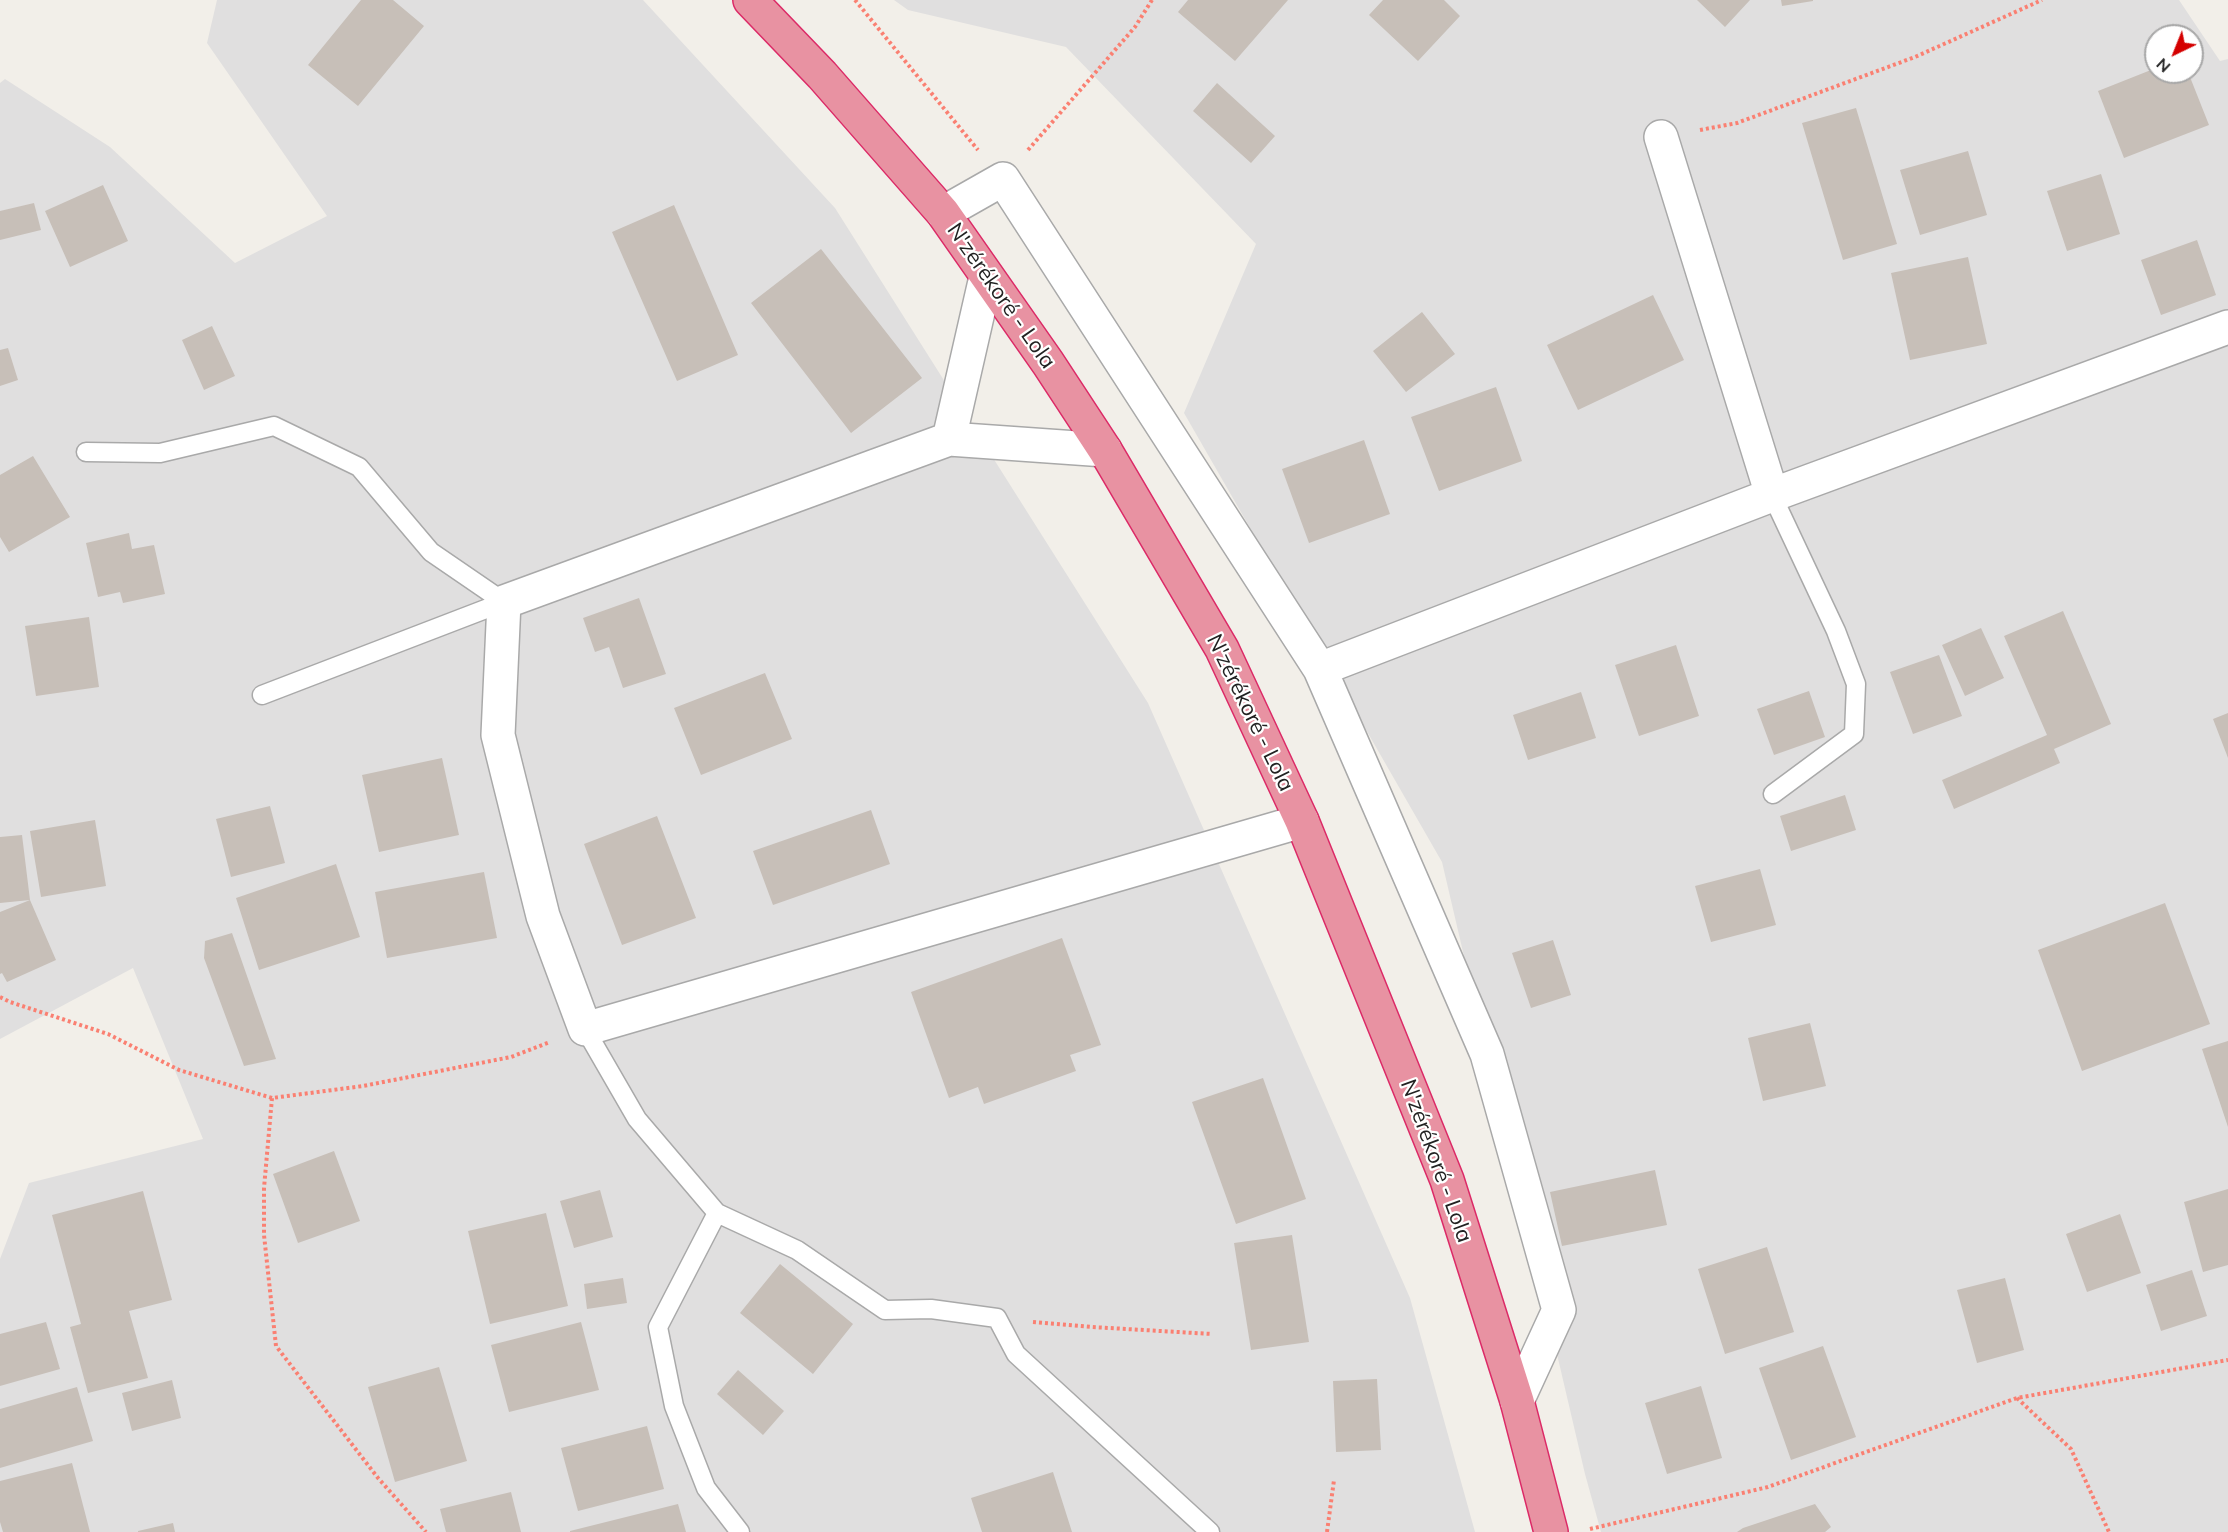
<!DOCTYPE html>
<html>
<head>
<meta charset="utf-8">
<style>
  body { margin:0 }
  #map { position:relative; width:2228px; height:1532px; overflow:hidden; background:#f2efe9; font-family:Mulish,sans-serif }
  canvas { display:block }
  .north { position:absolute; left:2144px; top:24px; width:60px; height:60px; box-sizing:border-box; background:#fff; border:2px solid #a7a7a7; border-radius:50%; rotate:223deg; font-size:16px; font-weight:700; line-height:24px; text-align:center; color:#222 }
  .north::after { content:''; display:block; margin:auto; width:21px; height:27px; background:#d40000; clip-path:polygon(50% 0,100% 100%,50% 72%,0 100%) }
</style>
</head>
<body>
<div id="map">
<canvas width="2228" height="1532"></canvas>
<div class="north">N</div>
</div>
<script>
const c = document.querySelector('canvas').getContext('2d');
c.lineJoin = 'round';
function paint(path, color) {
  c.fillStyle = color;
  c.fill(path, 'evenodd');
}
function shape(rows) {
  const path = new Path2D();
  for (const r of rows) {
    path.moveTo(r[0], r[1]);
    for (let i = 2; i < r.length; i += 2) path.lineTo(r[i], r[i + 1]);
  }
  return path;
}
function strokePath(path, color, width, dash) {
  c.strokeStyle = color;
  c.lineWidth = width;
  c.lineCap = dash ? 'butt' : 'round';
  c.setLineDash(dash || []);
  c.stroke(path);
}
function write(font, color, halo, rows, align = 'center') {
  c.font = font + ' Mulish,sans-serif';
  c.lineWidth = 4.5;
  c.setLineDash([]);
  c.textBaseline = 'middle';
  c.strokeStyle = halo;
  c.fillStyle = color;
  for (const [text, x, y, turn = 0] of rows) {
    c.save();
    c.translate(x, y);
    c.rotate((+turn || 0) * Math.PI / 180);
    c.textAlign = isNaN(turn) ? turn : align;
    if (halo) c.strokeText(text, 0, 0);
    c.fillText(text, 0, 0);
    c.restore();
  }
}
paint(shape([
  [217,0,643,0,835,208,1148,703,1410,1298,1475,1532,0,1532,0,1259,29,1183,203,1139,133,968,0,1039,0,83,5,79,110,147,235,263,327,216,207,43],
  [894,0,2179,0,2220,61,2228,59,2228,1532,1601,1532,1585,1474,1442,862,1184,413,1256,244,1066,47,908,10],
  [2156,36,2192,36,2192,72,2156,72]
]), '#e0dfdf');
paint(shape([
  [361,0,393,0,424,26,358,106,308,65],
  [1188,0,1288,0,1235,61,1178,12],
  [1383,0,1444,0,1460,16,1418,61,1369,15],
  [1697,0,1750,0,1725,27],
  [1781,0,1813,0,1813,1,1782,6],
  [2156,68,2156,72,2188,72,2209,125,2124,158,2098,91],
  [1217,83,1275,136,1251,163,1193,111],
  [1856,108,1897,244,1843,260,1802,123],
  [1968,151,1987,215,1920,235,1900,170],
  [2101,174,2120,234,2067,251,2047,191],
  [103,185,128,241,70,267,45,211],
  [34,203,41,230,0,240,0,211],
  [674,205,738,355,677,381,612,232],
  [2197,240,2216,295,2161,315,2141,260],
  [821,249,922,378,851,433,751,303],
  [1968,257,1987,344,1910,360,1891,273],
  [1653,295,1684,360,1578,410,1547,345],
  [1422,312,1455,354,1406,392,1373,351],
  [212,326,235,376,204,390,182,340],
  [8,348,18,380,0,386,0,350],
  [1496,387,1522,461,1439,491,1411,417],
  [1364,440,1390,514,1309,543,1282,469],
  [33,456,70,517,9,552,0,537,0,475],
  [129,533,132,549,154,545,165,594,123,603,120,592,98,597,86,543],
  [639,598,666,674,623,688,609,647,595,652,583,618],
  [2063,611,2111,724,2054,749,2060,763,1954,809,1942,780,2047,735,2004,636],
  [89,617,99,687,36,696,25,626],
  [1981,628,2004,678,1965,696,1942,645],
  [1676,645,1699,716,1639,736,1615,665],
  [1939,655,1962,716,1913,734,1890,672],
  [765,673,792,739,701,775,674,708],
  [1809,691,1825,737,1774,755,1757,709],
  [1581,692,1596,738,1528,760,1513,715],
  [2228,713,2228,758,2213,719],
  [442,758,459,835,379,852,362,775],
  [1845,795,1856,830,1791,851,1780,816],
  [270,806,285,863,231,877,216,819],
  [871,810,890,864,773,905,753,851],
  [657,816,696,918,622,945,584,844],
  [95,820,106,886,41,897,30,831],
  [22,835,30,900,56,960,7,982,2,973,0,974,0,912,30,900,0,903,0,837],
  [336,864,360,937,259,970,236,898],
  [1760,869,1776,925,1711,942,1695,886],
  [484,872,497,938,387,958,375,892],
  [2165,903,2210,1024,2082,1071,2038,950],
  [232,933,276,1059,244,1066,204,958,205,941],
  [1062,938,1101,1045,1070,1055,1076,1071,984,1104,978,1087,949,1098,911,992],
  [1553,940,1571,995,1531,1008,1512,953],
  [1810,1023,1826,1086,1763,1101,1748,1038],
  [2228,1041,2228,1127,2202,1049],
  [1263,1078,1306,1199,1236,1224,1192,1102],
  [334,1151,360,1221,298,1243,273,1174],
  [1655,1170,1667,1225,1562,1246,1550,1192],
  [2228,1189,2228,1265,2203,1272,2184,1202],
  [600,1190,613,1237,574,1248,560,1201],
  [143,1191,172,1300,129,1311,148,1378,88,1393,70,1327,81,1324,52,1215],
  [546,1213,568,1306,490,1324,468,1231],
  [2120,1214,2141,1273,2087,1292,2066,1234],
  [1292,1235,1309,1342,1251,1350,1234,1243],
  [1767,1247,1794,1332,1725,1354,1698,1269],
  [780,1264,853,1324,813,1374,740,1313],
  [2192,1270,2207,1316,2161,1331,2146,1285],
  [623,1278,627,1303,587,1309,584,1284],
  [2005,1278,2024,1350,1977,1363,1957,1290],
  [46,1322,60,1369,0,1386,0,1334],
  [581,1322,599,1390,509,1412,491,1345],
  [1823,1346,1856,1437,1791,1460,1759,1368],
  [439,1367,467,1461,395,1482,368,1387],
  [738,1370,784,1411,763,1435,717,1394],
  [1377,1379,1381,1450,1336,1452,1333,1381],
  [172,1380,181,1418,132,1431,122,1393],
  [1701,1386,1722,1458,1667,1474,1645,1403],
  [77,1387,93,1441,0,1468,0,1409],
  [647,1426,664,1489,578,1511,561,1448],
  [72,1463,90,1532,3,1532,0,1522,0,1481],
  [1053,1472,1072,1532,982,1532,971,1498],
  [511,1492,521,1532,446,1532,440,1509],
  [678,1504,686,1532,570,1532,570,1531],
  [1815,1504,1831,1527,1825,1532,1737,1532,1743,1528],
  [173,1523,175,1532,138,1532,138,1531]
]), '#c7bfb8');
const lane = shape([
  [86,452,160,453,274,426,359,467,431,552,504,602,262,695],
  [1772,495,1836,631,1856,684,1854,734,1773,794],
  [585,1029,637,1119,717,1213,797,1250,885,1310,931,1309,997,1318,1016,1354,1210,1532],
  [717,1213,658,1327,674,1406,706,1488,740,1532]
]);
const street = shape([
  [1661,137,1772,495],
  [943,213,1003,179,1320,669,1487,1054,1559,1310,1517,1401],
  [949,439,986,277],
  [1105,450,949,439,504,602,498,735,543,916,585,1029,1302,821],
  [1320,669,1772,495,2228,327]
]);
const highway = shape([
  [750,0,822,75,943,213,1048,363,1105,450,1222,649,1302,821,1447,1180,1517,1401,1551,1532]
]);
strokePath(lane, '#a9a9a9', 21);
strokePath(street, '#a9a9a9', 36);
strokePath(highway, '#dc2a67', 36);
strokePath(shape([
  [855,0,978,150],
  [1700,130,1737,123,1915,57,2042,0],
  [1028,150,1135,27,1152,0],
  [0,997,10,1002,108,1034,179,1070,272,1098,363,1086,511,1057,550,1042],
  [272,1098,264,1188,264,1235,276,1346,378,1478,426,1532],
  [1033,1322,1092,1327,1212,1334],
  [2017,1398,2071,1449,2109,1532],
  [1590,1529,1768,1487,2017,1398,2228,1360],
  [1327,1532,1334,1480]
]), '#fa8072', 4, [3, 3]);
strokePath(lane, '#fff', 18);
strokePath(street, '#fff', 33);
strokePath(highway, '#e892a2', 33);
write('22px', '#222', '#fff', [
  ["N'zérékoré - Lola",1001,296,55],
  ["N'zérékoré - Lola",1250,713,64],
  ["N'zérékoré - Lola",1436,1161,70]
]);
</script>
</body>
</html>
